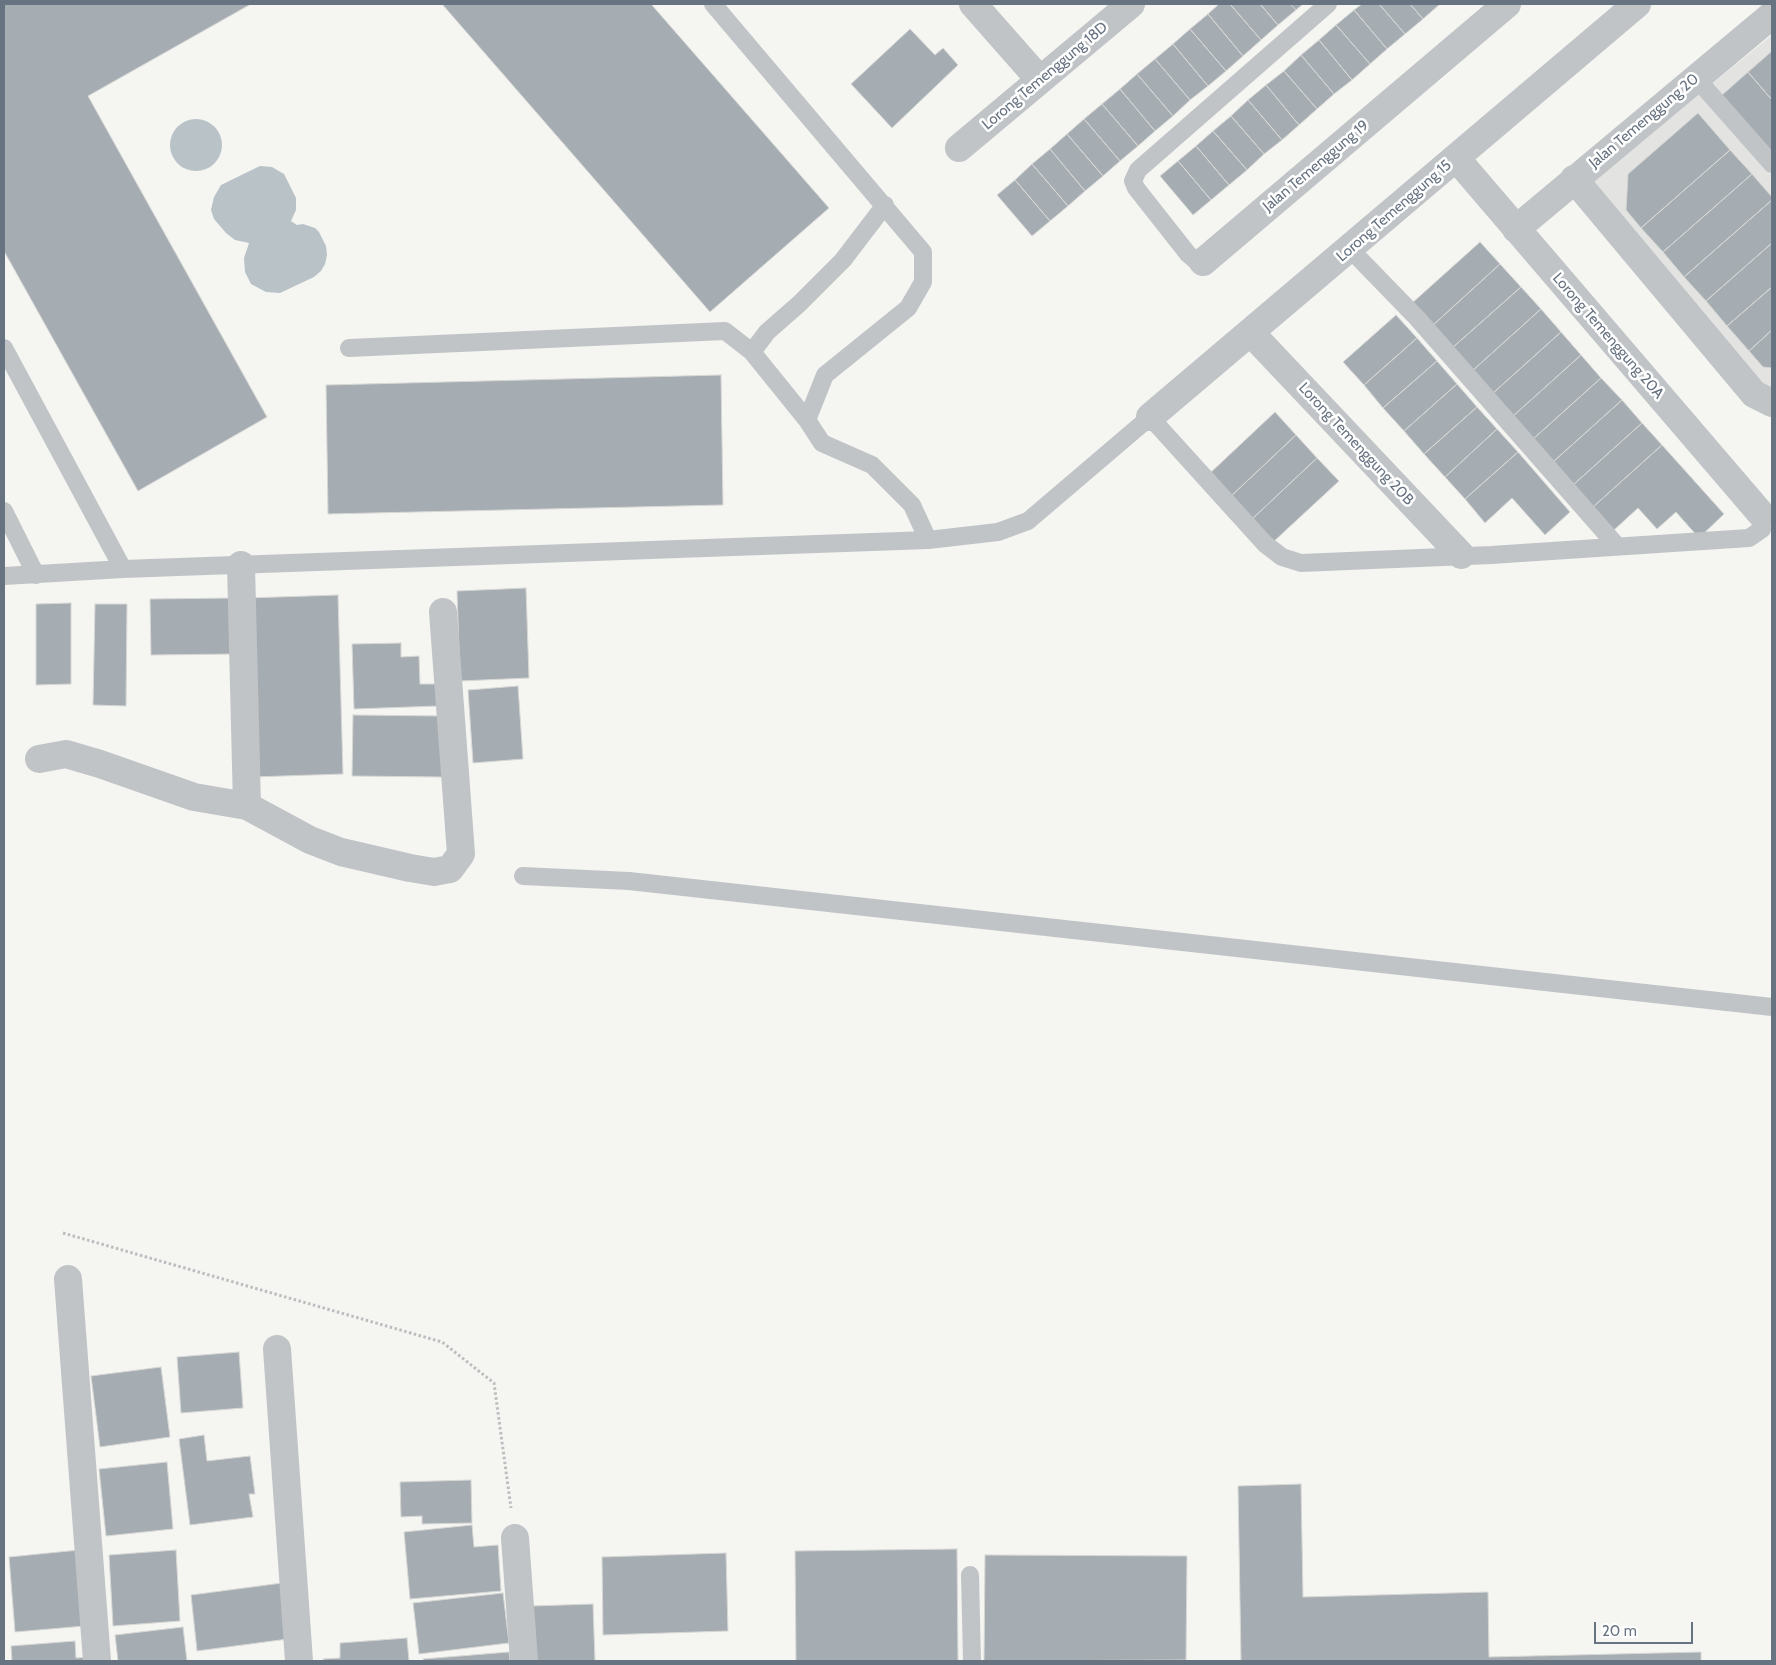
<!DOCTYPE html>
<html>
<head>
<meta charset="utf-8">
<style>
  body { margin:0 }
  #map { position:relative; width:1776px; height:1665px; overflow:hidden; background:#f5f5f2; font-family:Cabin,sans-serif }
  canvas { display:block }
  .frame { position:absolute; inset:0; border:5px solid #677380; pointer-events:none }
  .scale { position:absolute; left:1594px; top:1622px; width:99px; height:22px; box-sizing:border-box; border:2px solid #677380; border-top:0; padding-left:6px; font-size:15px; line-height:18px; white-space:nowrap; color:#677380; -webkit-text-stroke:4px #fff; paint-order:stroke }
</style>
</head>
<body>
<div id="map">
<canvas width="1776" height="1665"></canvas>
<div class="frame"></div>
<div class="scale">20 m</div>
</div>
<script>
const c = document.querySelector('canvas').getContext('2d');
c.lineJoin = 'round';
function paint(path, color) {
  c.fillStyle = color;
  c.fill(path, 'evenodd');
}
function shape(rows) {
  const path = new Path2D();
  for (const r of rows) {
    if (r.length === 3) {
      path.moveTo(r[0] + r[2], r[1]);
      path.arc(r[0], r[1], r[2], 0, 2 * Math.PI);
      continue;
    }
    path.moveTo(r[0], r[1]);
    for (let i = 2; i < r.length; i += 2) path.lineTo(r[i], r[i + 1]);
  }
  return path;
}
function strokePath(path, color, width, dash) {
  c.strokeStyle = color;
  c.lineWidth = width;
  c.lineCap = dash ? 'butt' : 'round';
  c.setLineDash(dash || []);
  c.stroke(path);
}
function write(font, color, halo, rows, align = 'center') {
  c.font = font + ' Cabin,sans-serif';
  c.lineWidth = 5;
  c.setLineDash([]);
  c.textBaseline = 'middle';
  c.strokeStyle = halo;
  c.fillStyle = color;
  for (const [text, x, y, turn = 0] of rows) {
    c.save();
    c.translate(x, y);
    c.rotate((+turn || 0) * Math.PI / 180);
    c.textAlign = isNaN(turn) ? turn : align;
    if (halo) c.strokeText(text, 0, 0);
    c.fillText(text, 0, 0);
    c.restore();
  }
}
paint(shape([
  [1772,35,1772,387,1758,381,1592,181]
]), '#e3e4e2');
paint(shape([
  [196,145,26],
  [260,166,272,167,284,174,296,198,296,210,291,221,297,225,303,224,315,228,319,232,326,246,327,255,325,264,321,271,314,277,280,293,266,292,251,284,245,272,244,258,249,243,235,240,226,233,214,219,211,210,214,197,221,185]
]), '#b9c2c7');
const building = shape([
  [4,4,251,4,88,96,267,417,138,491,4,251,4,4],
  [442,4,651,4,829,208,710,312,442,4],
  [1219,4,1230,4,1261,40,1243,56,1208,14,1219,4],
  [1230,4,1260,4,1278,25,1261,40,1230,4],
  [1260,4,1290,4,1296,10,1278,25,1260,4],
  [1290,4,1303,4,1296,10,1290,4],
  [1362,4,1379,4,1405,34,1387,49,1354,10,1362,4],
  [1379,4,1410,4,1423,19,1405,34,1379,4],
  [1410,4,1440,4,1423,19,1410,4],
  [1354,10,1387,49,1370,64,1336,25,1354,10],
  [1208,14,1243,56,1226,71,1190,29,1208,14],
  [1336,25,1370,64,1352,80,1319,40,1336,25],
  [910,29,935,55,943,48,958,65,892,128,851,84,910,29],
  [1190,29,1226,71,1208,86,1173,44,1190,29],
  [1319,40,1352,80,1334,94,1301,55,1319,40],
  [1173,44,1208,86,1190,100,1155,59,1173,44],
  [1772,51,1772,100,1748,72,1772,51],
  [1301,55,1334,94,1317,109,1284,71,1301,55],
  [1155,59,1190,100,1173,116,1137,74,1155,59],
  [1284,71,1317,109,1299,125,1266,85,1284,71],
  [1748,72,1772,100,1772,152,1722,95,1748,72],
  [1137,74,1173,116,1155,131,1120,89,1137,74],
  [1266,85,1299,125,1282,140,1248,100,1266,85],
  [1120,89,1155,131,1138,146,1102,104,1120,89],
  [1248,100,1282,140,1264,154,1231,116,1248,100],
  [1102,104,1138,146,1120,161,1084,119,1102,104],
  [1698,113,1730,150,1641,228,1626,210,1628,174,1698,113],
  [1231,116,1264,154,1247,170,1213,131,1231,116],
  [1084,119,1120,161,1103,176,1067,134,1084,119],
  [1213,131,1247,170,1229,185,1196,146,1213,131],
  [1067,134,1103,176,1085,191,1050,149,1067,134],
  [1196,146,1229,185,1211,200,1178,161,1196,146],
  [1050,149,1085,191,1068,206,1032,164,1050,149],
  [1730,150,1752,174,1663,252,1641,228,1730,150],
  [1178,161,1211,200,1193,215,1160,176,1178,161],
  [1032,164,1068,206,1050,221,1015,180,1032,164],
  [1752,174,1772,197,1772,200,1684,277,1663,252,1752,174],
  [1015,180,1050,221,1032,236,997,195,1015,180],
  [1772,200,1772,243,1706,301,1684,277,1772,200],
  [1480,242,1500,264,1431,327,1411,304,1480,242],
  [1772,243,1772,287,1727,326,1706,301,1772,243],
  [1500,264,1521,287,1451,349,1431,327,1500,264],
  [1521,287,1541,309,1471,372,1451,349,1521,287],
  [1772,287,1772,330,1749,351,1727,326,1772,287],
  [1541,309,1561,332,1492,394,1471,372,1541,309],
  [1396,315,1417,338,1364,385,1343,362,1396,315],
  [1772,330,1772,368,1763,367,1749,351,1772,330],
  [1561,332,1581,355,1512,417,1492,394,1561,332],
  [1417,338,1437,361,1383,408,1364,385,1417,338],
  [1581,355,1601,378,1532,440,1512,417,1581,355],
  [1437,361,1457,384,1404,431,1383,408,1437,361],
  [721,375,723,505,328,514,326,385,721,375],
  [1601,378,1622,400,1553,462,1532,440,1601,378],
  [1457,384,1477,407,1424,454,1404,431,1457,384],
  [1622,400,1642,423,1573,485,1553,462,1622,400],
  [1477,407,1497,429,1445,477,1424,454,1477,407],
  [1275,412,1296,435,1229,498,1208,475,1275,412],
  [1642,423,1662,445,1593,507,1573,485,1642,423],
  [1497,429,1518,452,1465,499,1445,477,1497,429],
  [1296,435,1317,458,1250,521,1229,498,1296,435],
  [1662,445,1724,514,1699,538,1676,512,1657,529,1638,508,1614,530,1593,507,1662,445],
  [1518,452,1570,512,1545,535,1512,498,1485,523,1465,499,1518,452],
  [1317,458,1339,481,1271,544,1250,521,1317,458],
  [526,588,529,678,460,681,457,591,526,588],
  [338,595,343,774,252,777,247,598,338,595],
  [232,598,233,654,151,655,150,599,232,598],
  [71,603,71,684,36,685,36,604,71,603],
  [95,604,127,604,126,706,93,705,95,604],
  [401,643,401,657,419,656,420,684,437,684,438,706,354,709,352,644,401,643],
  [518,686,523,759,473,763,468,690,518,686],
  [353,715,443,716,442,777,352,776,353,715],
  [239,1352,243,1408,181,1413,177,1357,239,1352],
  [161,1367,170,1437,100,1447,91,1376,161,1367],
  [204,1435,207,1461,250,1456,255,1494,249,1494,253,1517,190,1525,179,1439,204,1435],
  [167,1462,173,1529,106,1536,99,1469,167,1462],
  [471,1480,472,1523,422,1524,422,1516,401,1517,400,1482,471,1480],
  [1301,1484,1303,1597,1488,1592,1489,1657,1701,1652,1701,1661,1241,1661,1238,1486,1301,1484],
  [472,1525,474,1547,498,1545,501,1591,410,1599,404,1532,472,1525],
  [957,1549,958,1661,796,1661,795,1551,957,1549],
  [79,1550,85,1626,15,1632,9,1557,79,1550],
  [176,1550,180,1621,113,1626,109,1555,176,1550],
  [726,1553,728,1631,603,1635,602,1557,726,1553],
  [985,1555,1187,1556,1186,1660,984,1661,985,1555],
  [282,1583,288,1639,197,1651,191,1595,282,1583],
  [503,1593,509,1643,419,1654,413,1603,503,1593],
  [593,1604,595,1661,534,1661,532,1606,593,1604],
  [183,1627,187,1661,118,1661,115,1635,183,1627],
  [407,1638,409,1661,324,1661,323,1659,340,1658,340,1643,407,1638],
  [75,1641,76,1658,90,1657,91,1661,12,1661,11,1646,75,1641],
  [509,1652,510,1661,424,1661,423,1659,509,1652]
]);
paint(building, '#a6adb2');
strokePath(building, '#d6d7d5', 1);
strokePath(shape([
  [63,1233,442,1342,494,1383,511,1508]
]), '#bbbdbf', 3, [2.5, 2.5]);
strokePath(shape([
  [713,4,923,252,923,282,908,308,825,375,807,420,822,443,872,465,912,505,928,540],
  [1696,78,1772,164],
  [1350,249,1417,318,1617,546],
  [1203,262,1195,260,1188,254,1136,188,1133,181,1138,170,1328,4],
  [4,348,123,569],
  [349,348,725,331,752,352,807,420],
  [752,352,767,332,799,304,843,260,885,205],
  [4,511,36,575],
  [4,576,123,569,928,540,998,532,1028,521,1150,417,1265,544,1282,557,1301,563,1491,555,1749,538,1762,529,1761,514],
  [523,876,629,881,1772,1007],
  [970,1575,972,1661]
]), '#c1c4c7', 18);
strokePath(shape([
  [973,4,1040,80],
  [959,148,1131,4],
  [1456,158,1761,514],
  [1574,179,1754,394,1772,403],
  [1516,229,1772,15],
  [1203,262,1507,4],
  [1251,333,1461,555],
  [1150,417,1637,4],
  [241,565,247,806],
  [39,759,66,754,100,764,194,797,247,806,310,840,341,852,410,868,434,872,450,869,461,854,443,612],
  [68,1279,97,1661],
  [277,1349,299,1661],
  [515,1538,524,1661]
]), '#c1c4c7', 28);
write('15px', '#677380', '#fff', [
  ["Lorong Temenggung 18D",1045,76,-40],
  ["Jalan Temenggung 20",1644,121,-40],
  ["Jalan Temenggung 19",1316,166,-40],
  ["Lorong Temenggung 15",1394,211,-41],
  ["Lorong Temenggung 20A",1608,336,49],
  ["Lorong Temenggung 20B",1356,444,47]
]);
</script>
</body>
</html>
